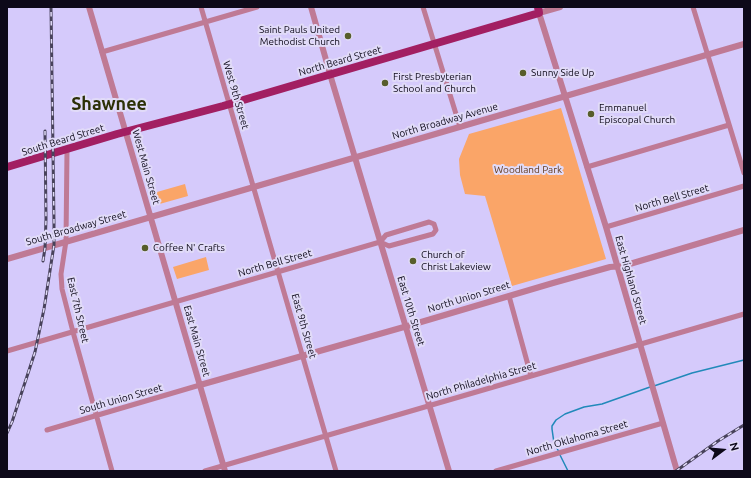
<!DOCTYPE html>
<html>
<head>
<meta charset="utf-8">
<style>
  body { margin:0 }
  #map { position:relative; width:751px; height:478px; overflow:hidden; background:#d5cafb; font-family:Ubuntu,sans-serif }
  canvas { display:block }
  .frame { position:absolute; inset:0; border:8px solid #0d0919; pointer-events:none }
  .north { position:absolute; left:703px; top:430px; width:40px; height:40px; -webkit-text-stroke:3px #e1dbf8; paint-order:stroke; rotate:74deg; font-size:11px; font-weight:700; line-height:16px; text-align:center; color:#0d0919 }
  .north::after { content:''; display:block; margin:auto; width:14px; height:18px; background:#0d0919; clip-path:polygon(50% 0,100% 100%,50% 72%,0 100%) }
</style>
</head>
<body>
<div id="map">
<canvas width="751" height="478"></canvas>
<div class="frame"></div>
<div class="north">N</div>
</div>
<script>
const c = document.querySelector('canvas').getContext('2d');
c.lineJoin = 'round';
function paint(path, color) {
  c.fillStyle = color;
  c.fill(path, 'evenodd');
}
function shape(rows) {
  const path = new Path2D();
  for (const r of rows) {
    path.moveTo(r[0], r[1]);
    for (let i = 2; i < r.length; i += 2) path.lineTo(r[i], r[i + 1]);
  }
  return path;
}
function strokePath(path, color, width, dash) {
  c.strokeStyle = color;
  c.lineWidth = width;
  c.lineCap = dash ? 'butt' : 'round';
  c.setLineDash(dash || []);
  c.stroke(path);
}
function write(font, color, halo, rows, align = 'center') {
  c.font = font + ' Ubuntu,sans-serif';
  c.lineWidth = 4;
  c.setLineDash([]);
  c.textBaseline = 'middle';
  c.strokeStyle = halo;
  c.fillStyle = color;
  for (const [text, x, y, turn = 0] of rows) {
    c.save();
    c.translate(x, y);
    c.rotate((+turn || 0) * Math.PI / 180);
    c.textAlign = isNaN(turn) ? turn : align;
    if (halo) c.strokeText(text, 0, 0);
    c.fillText(text, 0, 0);
    c.restore();
  }
}
paint(shape([
  [561,108,606,259,512,286,485,196,465,194,460,175,459,159,469,134],
  [185,184,188,196,156,205,150,194],
  [206,257,209,270,177,279,173,267]
]), '#faa568');
strokePath(shape([
  [654,386,692,373,744,360],
  [559,452,554,443,552,429,552,426,556,420,565,414,584,407,602,404,650,387],
  [560,455,568,471]
]), '#2189ba', 1.5);
strokePath(shape([
  [201,7,336,471],
  [423,7,460,127],
  [693,7,744,173],
  [102,52,257,7],
  [67,150,66,241,61,274,62,289,73,332,112,471],
  [587,167,729,125],
  [606,227,744,186],
  [509,296,531,376],
  [7,351,380,242,389,246,433,234,436,230,434,224,429,222,386,235,380,242],
  [47,430,200,385],
  [205,471,744,314],
  [496,471,663,423]
]), '#bf7a95', 5);
strokePath(shape([
  [89,7,225,471],
  [311,7,332,81,449,471],
  [560,7,539,13,606,227,677,471],
  [7,259,744,44],
  [200,385,411,325,553,283,610,267,623,266,744,230]
]), '#bf7a95', 6);
strokePath(shape([
  [7,167,117,134,223,106,539,13,538,7]
]), '#a21f62', 8);
const rail = shape([
  [43,261,45,248,46,219,45,131],
  [7,433,12,422,35,352,44,309,54,245,54,224,51,7],
  [676,471,718,441,744,425]
]);
strokePath(rail, '#48425b', 3);
strokePath(rail, '#e1dbf8', 1.5, [4.5]);
for (const [x, y, r, color] of [
  [348,36,4,"#575d2b"],
  [523,73,4,"#575d2b"],
  [385,83,4,"#575d2b"],
  [591,114,4,"#575d2b"],
  [145,248,4,"#575d2b"],
  [413,261,4,"#575d2b"]
]) {
  const dot = new Path2D();
  dot.arc(x, y, r, 0, 2 * Math.PI);
  c.fillStyle = color;
  c.fill(dot);
  strokePath(dot, '#e1dbf8', 1.5);
}
write('10px', '#0d0919', '#e1dbf8', [
  ["Saint Pauls United",340,30,"right"],
  ["Methodist Church",340,42,"right"],
  ["Sunny Side Up",531,73],
  ["First Presbyterian",393,77],
  ["School and Church",393,89],
  ["Emmanuel",599,108],
  ["Episcopal Church",599,120],
  ["Coffee N' Crafts",153,248],
  ["Church of",421,255],
  ["Christ Lakeview",421,267]
], 'left');
write('10px', '#0d0919', '#e1dbf8', [
  ["North Beard Street",340,61,-16],
  ["West 9th Street",236,95,74],
  ["North Broadway Avenue",445,121,-16],
  ["South Beard Street",63,140,-17],
  ["West Main Street",146,167,74],
  ["North Bell Street",672,198,-16],
  ["South Broadway Street",76,228,-16],
  ["North Bell Street",275,263,-16],
  ["East Highland Street",631,280,74],
  ["North Union Street",469,297,-17],
  ["East 7th Street",78,310,77],
  ["East 10th Street",411,311,73],
  ["East 9th Street",304,326,74],
  ["East Main Street",197,341,74],
  ["North Philadelphia Street",481,381,-16],
  ["South Union Street",121,399,-16],
  ["North Oklahoma Street",577,438,-16]
]);
write('10px', '#5e371a', '#e1dbf8', [
  ["Woodland Park",528,170]
]);
write('bold 18px', '#2c3006', '#e1dbf8', [
  ["Shawnee",109,104]
]);
</script>
</body>
</html>
